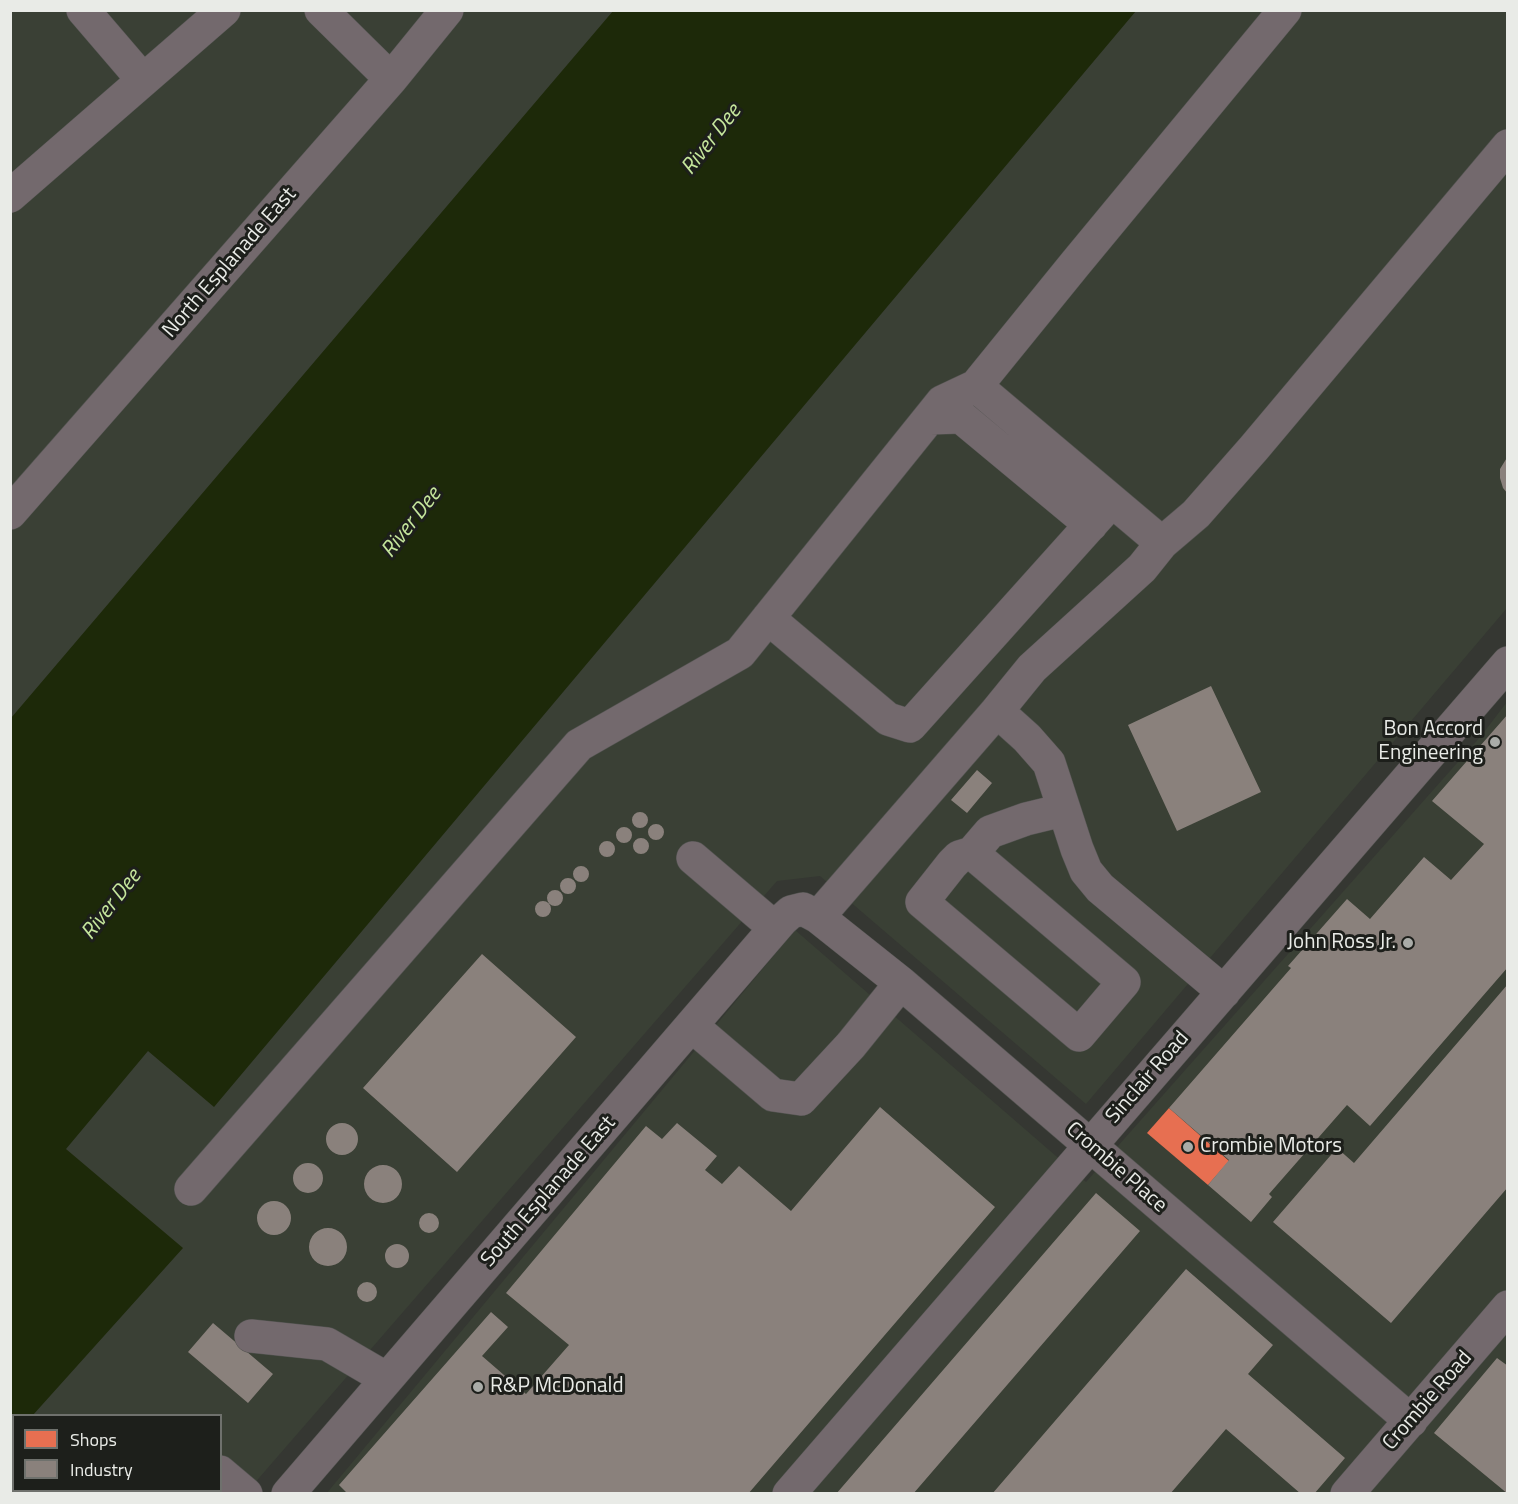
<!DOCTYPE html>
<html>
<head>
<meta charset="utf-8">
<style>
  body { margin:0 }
  #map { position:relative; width:1518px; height:1504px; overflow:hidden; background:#353732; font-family:"Titillium Web",sans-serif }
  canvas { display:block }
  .frame { position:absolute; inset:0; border:12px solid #e9ebe7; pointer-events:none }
  .legend { position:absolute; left:12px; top:1414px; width:210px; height:78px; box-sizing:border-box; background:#1d1f1b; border:2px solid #6f716d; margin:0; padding:8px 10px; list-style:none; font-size:18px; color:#e9ebe7 }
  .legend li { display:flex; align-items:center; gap:12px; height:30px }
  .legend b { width:30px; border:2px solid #6f716d }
</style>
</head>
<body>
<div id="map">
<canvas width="1518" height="1504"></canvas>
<div class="frame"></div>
<ul class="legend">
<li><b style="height:16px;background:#e76f51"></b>Shops</li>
<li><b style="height:16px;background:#8a817c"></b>Industry</li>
</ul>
</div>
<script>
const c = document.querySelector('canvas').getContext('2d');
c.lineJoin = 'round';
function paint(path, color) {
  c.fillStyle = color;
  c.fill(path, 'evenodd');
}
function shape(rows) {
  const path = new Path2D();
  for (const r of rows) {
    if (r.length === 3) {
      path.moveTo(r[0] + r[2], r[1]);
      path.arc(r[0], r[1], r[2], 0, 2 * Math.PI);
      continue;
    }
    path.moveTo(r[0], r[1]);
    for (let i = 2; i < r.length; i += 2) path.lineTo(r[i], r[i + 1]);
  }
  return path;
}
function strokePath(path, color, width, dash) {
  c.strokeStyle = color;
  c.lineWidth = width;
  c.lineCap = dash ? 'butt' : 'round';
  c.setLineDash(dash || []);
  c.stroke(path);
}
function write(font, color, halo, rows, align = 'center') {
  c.font = font + ' "Titillium Web",sans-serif';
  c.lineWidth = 6;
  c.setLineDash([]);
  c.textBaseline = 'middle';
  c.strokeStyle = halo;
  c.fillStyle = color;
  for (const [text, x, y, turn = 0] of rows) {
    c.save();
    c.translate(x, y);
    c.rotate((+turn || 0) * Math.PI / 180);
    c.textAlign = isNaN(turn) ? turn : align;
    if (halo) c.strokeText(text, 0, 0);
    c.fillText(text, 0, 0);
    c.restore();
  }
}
paint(shape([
  [10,11,1507,11,1507,608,1086,1104,820,876,777,881,246,1493,11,1493],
  [14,1416,220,1416,220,1490,14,1490],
  [1507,702,1507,1493,326,1494,795,930,1086,1182,1481,736]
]), '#3a4035');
paint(shape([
  [613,11,1136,11,214,1107,148,1051,66,1149,183,1248,33,1415,14,1416,13,1437,11,1441,11,718]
]), '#1d2909');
paint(shape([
  [1169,1108,1229,1161,1208,1185,1147,1133]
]), '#e76f51');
paint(shape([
  [1508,456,1508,494,1503,488,1500,478,1500,469],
  [1211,686,1261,792,1177,831,1128,725],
  [1508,714,1508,967,1370,1126,1347,1105,1269,1194,1272,1197,1251,1222,1208,1185,1229,1160,1169,1108,1291,968,1288,966,1347,899,1370,919,1424,857,1451,880,1484,844,1432,801],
  [977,770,992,783,967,813,951,800],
  [640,820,8],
  [656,832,8],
  [624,835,8],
  [641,846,8],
  [607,849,8],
  [581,874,8],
  [568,886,8],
  [555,898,8],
  [543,909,8],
  [482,954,576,1037,457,1172,363,1088],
  [1508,984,1508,1187,1391,1323,1273,1222,1337,1148,1354,1163],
  [880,1107,995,1207,748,1494,348,1494,339,1485,491,1312,508,1327,482,1356,526,1394,569,1345,506,1293,646,1126,662,1139,677,1123,717,1156,705,1170,722,1184,739,1166,791,1211],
  [342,1139,16],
  [308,1178,15],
  [383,1184,19],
  [1096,1193,1140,1231,913,1494,836,1494],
  [274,1218,17],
  [429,1223,10],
  [328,1247,19],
  [397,1256,12],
  [1186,1269,1273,1345,1248,1374,1345,1458,1314,1494,1301,1494,1226,1429,1170,1494,992,1494],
  [367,1292,10],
  [213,1323,273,1374,248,1403,188,1352],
  [1497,1358,1508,1366,1508,1494,1434,1433],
  [41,1490,123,1490,122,1494,42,1494]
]), '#8a817c');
const minor = shape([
  [83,10,143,80],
  [321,10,391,79],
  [10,196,224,10],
  [976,386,1162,543],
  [930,418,961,417,1091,525],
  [10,513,391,79,447,10],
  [768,618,888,719,910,726,1112,501],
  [997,711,1032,668,1142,568,1162,543,1196,514,1254,448,1508,146],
  [972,853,1124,982,1079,1035,922,902,952,864,959,857,972,853,990,832,1026,819,1063,810],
  [693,858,775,928],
  [818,917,997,711,1027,738,1049,763,1077,849,1086,871,1100,888,1224,992],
  [692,1026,773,1095,801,1099,851,1045,901,983],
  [191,1189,579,745,740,653,942,402,976,386,1075,264,1285,10],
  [251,1336,327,1344,387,1379],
  [220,1472,246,1494],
  [288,1494,782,920,791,912,803,909,818,917,901,983,1411,1421],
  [789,1494,1508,663],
  [1347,1494,1508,1307]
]);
strokePath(minor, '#525350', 34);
strokePath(minor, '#73696d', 33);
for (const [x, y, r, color] of [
  [1495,742,6,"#aaaca8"],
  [1408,943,6,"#aaaca8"],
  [1188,1147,6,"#aaaca8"],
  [478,1387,6,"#aaaca8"]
]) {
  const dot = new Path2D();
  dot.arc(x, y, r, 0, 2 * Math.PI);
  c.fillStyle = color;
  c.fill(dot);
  strokePath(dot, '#1d1f1b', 2);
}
write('21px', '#e9ebe7', '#1d1f1b', [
  ["North Esplanade East",230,263,-49],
  ["Sinclair Road",1148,1078,-49],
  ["Crombie Place",1116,1168,41],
  ["South Esplanade East",549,1192,-49],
  ["Crombie Road",1428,1401,-49]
]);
write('21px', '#e9ebe7', '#1d1f1b', [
  ["Bon Accord",1483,730],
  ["Engineering",1483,754],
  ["John Ross Jr.",1396,943],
  ["Crombie Motors",1200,1147,"left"],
  ["R&P McDonald",490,1387,"left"]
], 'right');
write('italic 22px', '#c6e79d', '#1d1f1b', [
  ["River Dee",712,140,-52],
  ["River Dee",412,523,-52],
  ["River Dee",112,905,-52]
]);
</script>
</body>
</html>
